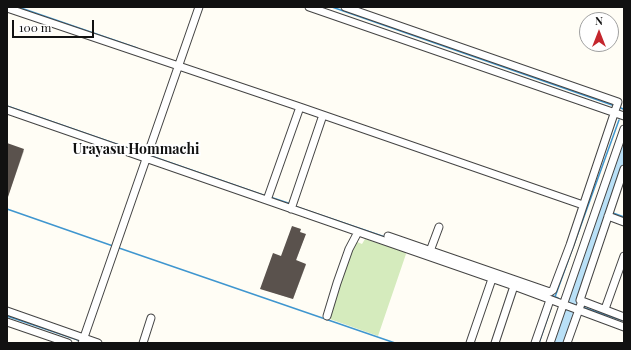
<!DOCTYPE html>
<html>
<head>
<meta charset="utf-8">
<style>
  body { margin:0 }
  #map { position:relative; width:631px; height:350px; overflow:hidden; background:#fffdf5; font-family:"Playfair Display",serif }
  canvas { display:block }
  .frame { position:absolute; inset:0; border:8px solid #111; pointer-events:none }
  .north { position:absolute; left:579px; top:12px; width:40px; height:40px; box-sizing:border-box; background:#fff; border:1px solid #a0a0a0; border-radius:50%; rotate:0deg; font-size:11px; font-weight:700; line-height:16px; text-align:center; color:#111 }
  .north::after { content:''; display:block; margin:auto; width:14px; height:18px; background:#c4262e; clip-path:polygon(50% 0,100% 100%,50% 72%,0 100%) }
  .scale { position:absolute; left:12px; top:20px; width:82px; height:18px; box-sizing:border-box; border:2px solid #111; border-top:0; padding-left:5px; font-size:12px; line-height:14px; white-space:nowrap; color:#111; -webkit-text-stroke:3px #fff; paint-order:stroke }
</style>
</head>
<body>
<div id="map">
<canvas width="631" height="350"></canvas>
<div class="frame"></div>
<div class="north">N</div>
<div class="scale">100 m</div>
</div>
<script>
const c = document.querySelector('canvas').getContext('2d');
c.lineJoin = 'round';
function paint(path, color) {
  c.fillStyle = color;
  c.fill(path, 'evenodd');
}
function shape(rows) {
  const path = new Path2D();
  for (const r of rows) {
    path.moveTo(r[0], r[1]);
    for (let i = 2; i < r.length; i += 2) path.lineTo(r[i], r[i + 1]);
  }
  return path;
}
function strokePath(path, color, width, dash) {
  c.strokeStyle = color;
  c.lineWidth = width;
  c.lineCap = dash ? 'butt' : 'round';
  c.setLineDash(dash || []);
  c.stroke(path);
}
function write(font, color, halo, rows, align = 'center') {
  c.font = font + ' "Playfair Display",serif';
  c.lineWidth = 4;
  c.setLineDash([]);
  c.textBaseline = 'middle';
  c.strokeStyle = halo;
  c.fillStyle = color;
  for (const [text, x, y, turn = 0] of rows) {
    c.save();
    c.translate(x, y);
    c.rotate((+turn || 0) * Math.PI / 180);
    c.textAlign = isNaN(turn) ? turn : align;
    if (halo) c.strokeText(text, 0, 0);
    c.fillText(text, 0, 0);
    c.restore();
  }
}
paint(shape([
  [365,239,405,252,406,254,378,336,327,318,355,241,362,244]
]), '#d5ebbd');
paint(shape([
  [7,144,24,151,7,199],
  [300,230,300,233,305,235,296,261,306,265,293,299,262,289]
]), '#0003');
strokePath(shape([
  [18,7,137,48],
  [332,7,615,106],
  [7,106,145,154],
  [619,107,623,109],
  [151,156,266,196],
  [270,197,291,204],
  [294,206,385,237],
  [7,209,113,246],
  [604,210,606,211],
  [613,213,624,217],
  [119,248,395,343],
  [551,295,558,298],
  [555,297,619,120],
  [569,302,579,306],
  [582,307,624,321],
  [7,316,81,341],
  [539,343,551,308]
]), '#3f96cf', 1.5);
strokePath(shape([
  [558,343,624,151]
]), '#b9e0f7', 10);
paint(shape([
  [7,143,24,149,8,197,7,197],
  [292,226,301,229,300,232,306,234,296,260,306,264,293,299,260,289,273,253,281,256]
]), '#5a524d');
const minor = shape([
  [309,7,624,116],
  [345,7,618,102,570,245,553,290,550,292,388,236],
  [7,8,300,107,583,205],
  [7,110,514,286,624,327],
  [267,200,300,107],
  [291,209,323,115],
  [608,216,624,222],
  [430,251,439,227],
  [582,301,624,317],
  [605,309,624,256],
  [7,311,98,343],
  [327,316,337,283,349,249,358,232],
  [7,322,68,343],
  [82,343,199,7],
  [143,343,151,318],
  [470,343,492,279],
  [495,343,514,286],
  [535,343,550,300],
  [550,343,624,129],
  [567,343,582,301,580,300,624,169]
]);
strokePath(minor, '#444', 9);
strokePath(minor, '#fff', 7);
write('bold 14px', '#111', '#fff', [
  ["Urayasu Hommachi",136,150]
]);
</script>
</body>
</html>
